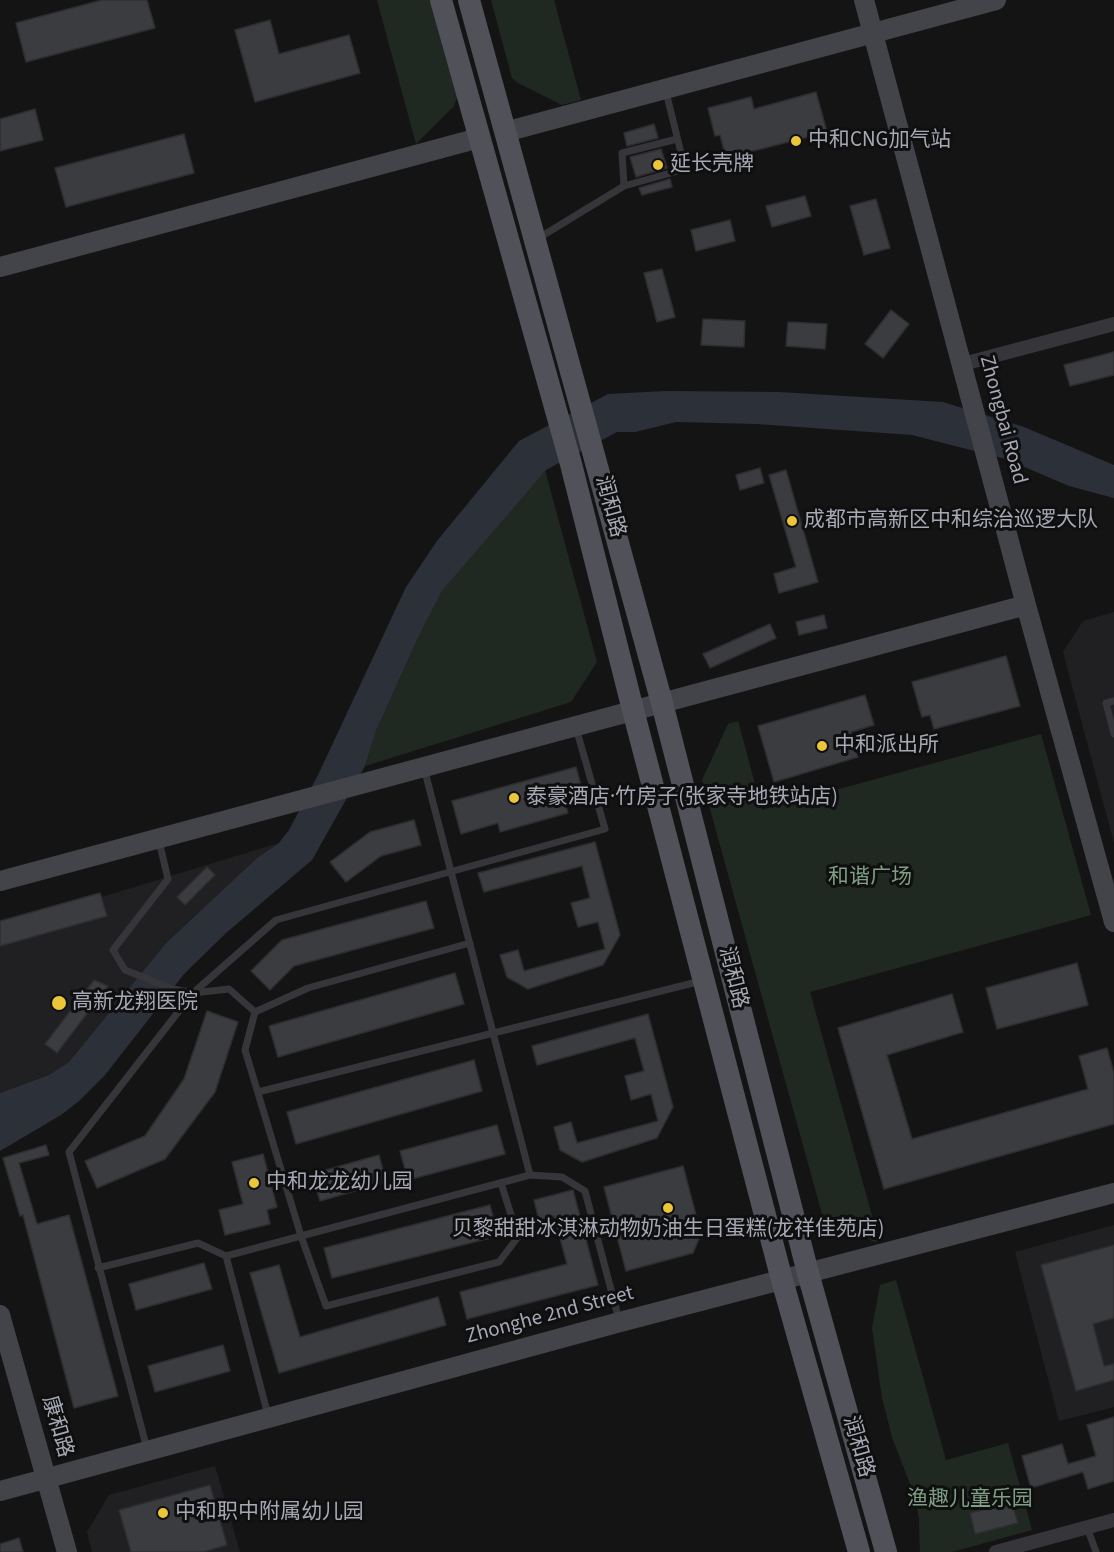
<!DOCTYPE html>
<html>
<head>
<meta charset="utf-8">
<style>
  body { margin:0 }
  canvas { display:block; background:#141415 }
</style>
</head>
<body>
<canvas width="1114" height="1552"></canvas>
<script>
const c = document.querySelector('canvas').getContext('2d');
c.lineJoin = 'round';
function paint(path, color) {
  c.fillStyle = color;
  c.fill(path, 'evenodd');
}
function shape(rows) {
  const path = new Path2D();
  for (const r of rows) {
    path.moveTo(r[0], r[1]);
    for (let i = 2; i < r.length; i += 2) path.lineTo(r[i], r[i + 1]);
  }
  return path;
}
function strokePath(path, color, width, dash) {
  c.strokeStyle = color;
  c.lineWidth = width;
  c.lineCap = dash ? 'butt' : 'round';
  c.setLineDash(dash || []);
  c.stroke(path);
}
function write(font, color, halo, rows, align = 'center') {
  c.font = font + ' "Source Sans 3","Noto Sans SC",sans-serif';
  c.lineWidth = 6;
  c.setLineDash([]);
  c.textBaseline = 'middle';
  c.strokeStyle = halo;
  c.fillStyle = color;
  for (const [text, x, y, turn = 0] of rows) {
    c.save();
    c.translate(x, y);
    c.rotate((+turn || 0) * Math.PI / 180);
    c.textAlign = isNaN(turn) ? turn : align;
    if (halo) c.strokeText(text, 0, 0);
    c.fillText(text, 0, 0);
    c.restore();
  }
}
paint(shape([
  [1114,612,1114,843,1063,652,1083,621],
  [279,843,257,858,166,943,69,1062,49,1075,0,1093,0,928],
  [1114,1225,1114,1407,1059,1421,1015,1252],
  [215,1466,240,1552,92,1552,87,1532,109,1495]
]), '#202022');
paint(shape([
  [377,0,435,0,458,94,454,106,416,144],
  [491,0,554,0,581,100,562,105,518,83,512,78],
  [545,470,597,662,571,702,365,766,376,731,417,640,442,591],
  [738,721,762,810,1041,734,1091,915,810,992,879,1241,874,1242,822,1214,702,780,728,724],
  [896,1280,946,1460,1008,1443,1032,1530,952,1552,920,1552,919,1519,915,1497,892,1437,882,1398,872,1328,880,1285]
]), '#202822');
paint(shape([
  [666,391,779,392,943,402,1024,427,1114,465,1114,498,1069,486,1006,459,912,435,757,424,676,422,635,432,617,432,546,470,442,591,417,640,376,731,365,766,312,860,226,933,184,974,105,1075,79,1101,61,1115,0,1151,0,1093,49,1075,69,1062,166,943,257,858,279,843,289,830,318,775,406,587,437,541,519,441,608,394]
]), '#2b3039');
const building = shape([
  [102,0,147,0,155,28,26,62,16,23,102,0],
  [270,20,279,54,349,35,360,73,255,102,235,30,270,20],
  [816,92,827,132,726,158,720,135,715,136,708,108,751,97,754,109,816,92],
  [35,109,43,140,0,151,0,119,35,109],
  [654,124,658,138,627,146,624,133,654,124],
  [184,134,194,173,66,207,55,168,184,134],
  [661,149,667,168,636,177,630,157,661,149],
  [670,179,672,187,642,195,639,188,670,179],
  [805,196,811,216,772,227,766,206,805,196],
  [876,199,890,248,864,255,850,206,876,199],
  [730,220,735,241,696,251,691,230,730,220],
  [662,269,675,317,657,322,644,273,662,269],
  [891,310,909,324,883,358,865,344,891,310],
  [703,319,745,321,744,347,701,345,703,319],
  [788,322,827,324,825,349,786,346,788,322],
  [1114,352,1114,375,1070,386,1064,365,1114,352],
  [760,468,764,483,740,490,736,475,760,468],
  [786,470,818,582,779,593,774,574,796,567,769,475,786,470],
  [824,615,827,628,799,635,796,622,824,615],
  [770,624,776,638,710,668,703,654,770,624],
  [1006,656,1020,706,934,729,930,715,922,717,912,682,1006,656],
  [865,695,874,725,851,732,858,757,774,782,758,726,865,695],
  [576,767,582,789,562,794,568,813,500,832,498,823,461,834,452,801,576,767],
  [414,820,421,845,381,856,346,882,330,862,370,832,414,820],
  [595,842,620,935,603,965,528,989,507,977,500,955,518,950,524,971,605,949,598,922,578,927,571,903,590,898,582,866,484,892,478,873,595,842],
  [207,867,215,875,185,905,177,897,207,867],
  [100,893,107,916,0,946,0,921,100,893],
  [426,901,434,928,294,966,270,990,251,971,282,940,426,901],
  [1077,963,1088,1005,997,1029,986,988,1077,963],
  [455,973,464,1004,278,1057,269,1026,455,973],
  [94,980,108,986,57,1053,45,1044,94,980],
  [952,994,963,1032,887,1055,912,1139,1088,1089,1079,1056,1107,1048,1114,1073,1114,1124,884,1189,838,1028,952,994],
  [207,1011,238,1022,215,1092,165,1159,97,1188,85,1161,145,1136,184,1079,207,1011],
  [648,1014,673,1107,657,1138,582,1162,560,1150,554,1127,571,1122,577,1143,658,1121,651,1094,631,1100,625,1076,644,1071,635,1038,537,1065,532,1046,648,1014],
  [474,1060,482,1091,296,1144,287,1112,474,1060],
  [497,1125,505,1154,408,1180,400,1151,497,1125],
  [46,1145,49,1155,19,1163,37,1224,69,1215,118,1396,74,1408,23,1215,20,1216,3,1158,46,1145],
  [263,1154,277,1207,267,1210,270,1224,225,1235,219,1210,243,1204,232,1162,263,1154],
  [379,1155,386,1182,320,1201,312,1174,379,1155],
  [683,1166,701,1234,693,1253,626,1271,604,1187,683,1166],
  [573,1190,598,1285,467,1319,460,1292,567,1264,554,1216,539,1220,534,1200,573,1190],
  [490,1205,498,1236,332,1278,324,1248,490,1205],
  [1114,1245,1114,1318,1093,1324,1104,1366,1114,1364,1114,1380,1076,1391,1041,1265,1114,1245],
  [204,1263,212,1289,136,1310,129,1284,204,1263],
  [279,1265,300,1337,438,1297,446,1325,279,1373,250,1273,279,1265],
  [223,1345,230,1371,155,1392,148,1366,223,1345],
  [1114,1417,1114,1481,1088,1489,1083,1472,1031,1488,1022,1456,1062,1444,1068,1464,1096,1456,1087,1425,1114,1417],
  [210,1485,227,1545,203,1552,131,1552,119,1510,210,1485],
  [1012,1503,1018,1523,975,1534,970,1513,1012,1503],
  [19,1538,23,1552,0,1552,0,1544,19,1538]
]);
paint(building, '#3b3c3f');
strokePath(building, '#2e2e31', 1.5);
strokePath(shape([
  [624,186,622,153,677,139],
  [537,239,624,186,685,169,666,92],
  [1114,701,1106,703,1114,734],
  [424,768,530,1175],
  [159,841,168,879,113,950,125,970,173,989,193,993,229,989,255,1012],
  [470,943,308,988,255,1012,245,1050,301,1236,326,1306,499,1262,518,1237,501,1183],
  [258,1092,701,981],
  [226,1256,268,1415],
  [98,1268,198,1243,226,1256,530,1175,562,1177,585,1191,619,1320],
  [147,1449,69,1152,193,993,276,920,605,829,576,728],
  [1087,1527,1096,1552]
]), '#35353a', 7);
strokePath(shape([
  [963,364,1114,324],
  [996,1552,1114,1520]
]), '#35353a', 14);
strokePath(shape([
  [864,0,1026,605,1114,922],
  [505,132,996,0],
  [0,267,479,138],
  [0,881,1026,605],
  [0,1315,67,1552],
  [0,1491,620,1322,1114,1193]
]), '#43444a', 20);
strokePath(shape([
  [441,0,571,464,633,710,782,1280,859,1552],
  [469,0,662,703,808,1273,886,1552]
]), '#515259', 22);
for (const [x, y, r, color] of [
  [796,141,6,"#eac638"],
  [658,165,6,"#eac638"],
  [792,521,6,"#eac638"],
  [822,746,6,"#eac638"],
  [514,798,6,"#eac638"],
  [59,1003,8,"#eac638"],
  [254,1183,6,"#eac638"],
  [668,1208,6,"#eac638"],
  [163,1513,6,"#eac638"]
]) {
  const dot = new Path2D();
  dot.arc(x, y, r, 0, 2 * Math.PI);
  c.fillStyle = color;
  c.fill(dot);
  strokePath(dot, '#0f0f10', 2);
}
write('21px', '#a6a9b5', '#0f0f10', [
  ["中和CNG加气站",808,141],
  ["延长壳牌",670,165],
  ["成都市高新区中和综治巡逻大队",804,521],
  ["中和派出所",834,746],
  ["泰豪酒店·竹房子(张家寺地铁站店)",526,798],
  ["高新龙翔医院",72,1003],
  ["中和龙龙幼儿园",266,1183],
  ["贝黎甜甜冰淇淋动物奶油生日蛋糕(龙祥佳苑店)",668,1230,"center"],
  ["中和职中附属幼儿园",175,1513]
], 'left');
write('21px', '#a6a9b5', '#0f0f10', [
  ["Zhongbai Road",1002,420,75],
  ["润和路",609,507,75],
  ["润和路",732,978,76],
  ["Zhonghe 2nd Street",550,1316,-15],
  ["康和路",56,1427,74],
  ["润和路",857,1447,74]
]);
write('21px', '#7e9f84', '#0f0f10', [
  ["和谐广场",870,878],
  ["渔趣儿童乐园",970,1500]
]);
</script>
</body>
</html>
